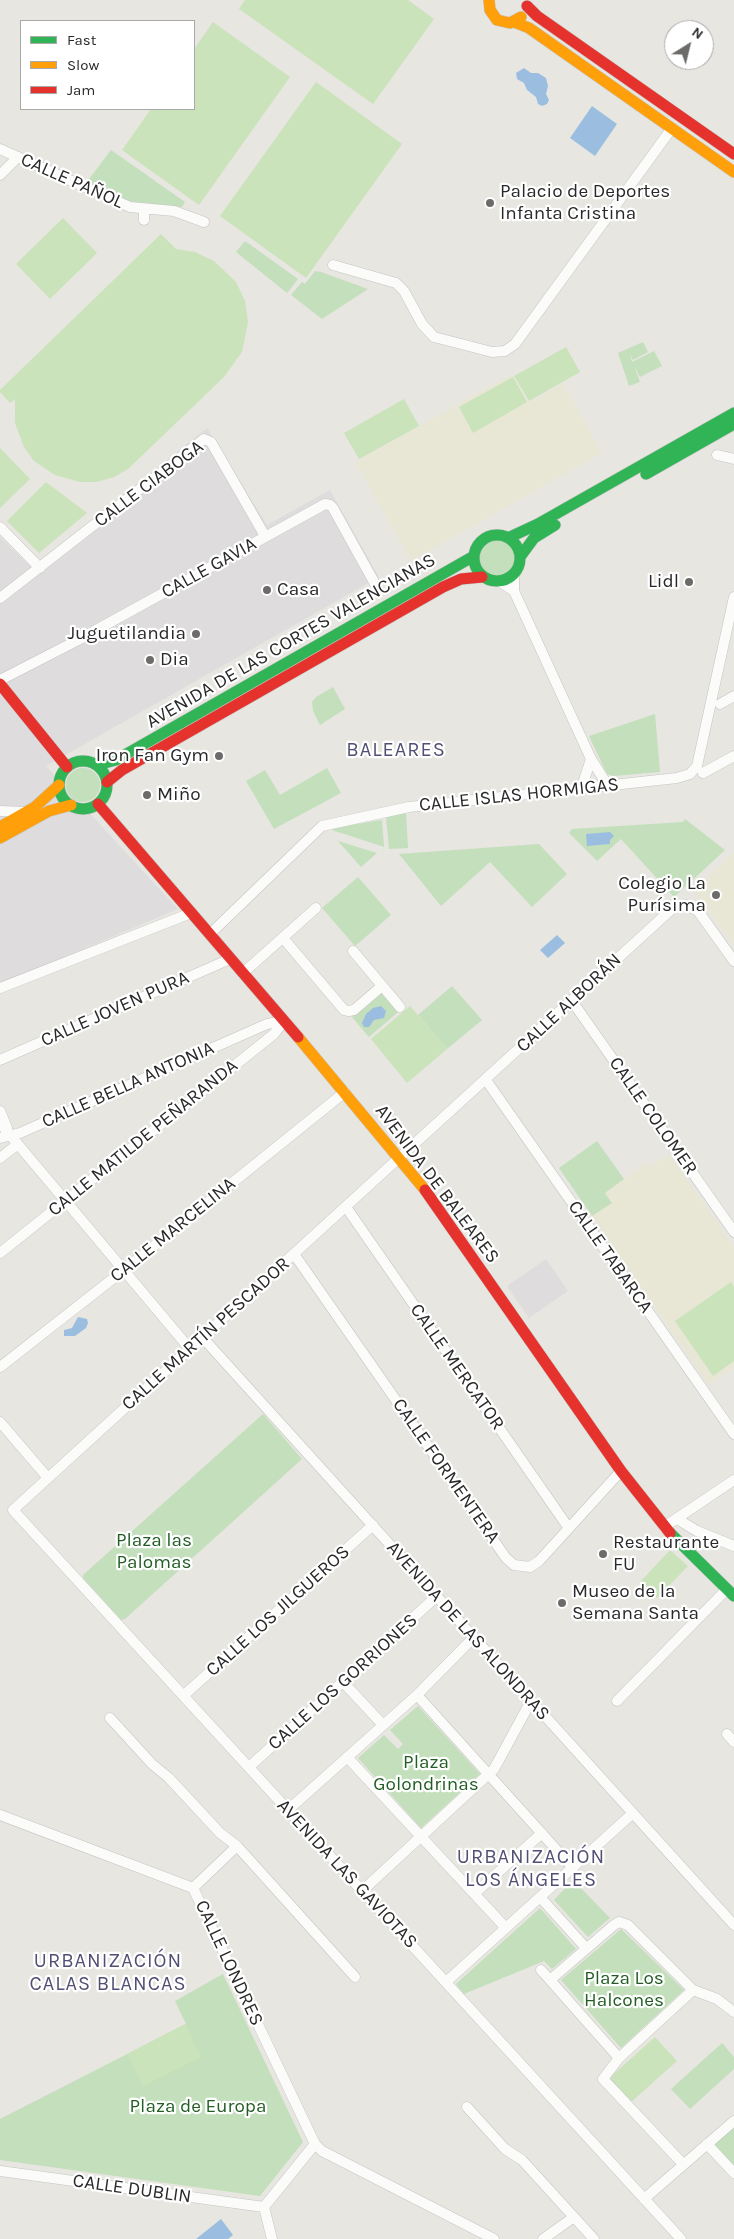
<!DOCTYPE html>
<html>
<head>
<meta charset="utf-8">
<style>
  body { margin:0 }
  #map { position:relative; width:734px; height:2239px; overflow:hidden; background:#e7e6e0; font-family:Karla,sans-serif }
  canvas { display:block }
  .legend { position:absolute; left:20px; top:20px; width:175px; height:90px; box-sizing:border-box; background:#fff; border:1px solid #a9a9a9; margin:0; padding:6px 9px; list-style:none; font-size:15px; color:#292929 }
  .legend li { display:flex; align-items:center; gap:10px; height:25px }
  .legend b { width:25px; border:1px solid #a9a9a9 }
  .north { position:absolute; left:664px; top:20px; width:50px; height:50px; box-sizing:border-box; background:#fff; border:1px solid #a9a9a9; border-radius:50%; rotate:36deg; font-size:14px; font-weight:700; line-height:20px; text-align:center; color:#292929 }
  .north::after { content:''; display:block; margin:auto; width:18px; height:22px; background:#6c6b69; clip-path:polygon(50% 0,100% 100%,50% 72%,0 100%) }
</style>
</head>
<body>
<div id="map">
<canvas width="734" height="2239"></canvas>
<ul class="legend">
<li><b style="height:6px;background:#30b455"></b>Fast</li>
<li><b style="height:6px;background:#ff9f0a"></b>Slow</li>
<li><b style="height:6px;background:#e5322d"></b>Jam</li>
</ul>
<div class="north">N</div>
</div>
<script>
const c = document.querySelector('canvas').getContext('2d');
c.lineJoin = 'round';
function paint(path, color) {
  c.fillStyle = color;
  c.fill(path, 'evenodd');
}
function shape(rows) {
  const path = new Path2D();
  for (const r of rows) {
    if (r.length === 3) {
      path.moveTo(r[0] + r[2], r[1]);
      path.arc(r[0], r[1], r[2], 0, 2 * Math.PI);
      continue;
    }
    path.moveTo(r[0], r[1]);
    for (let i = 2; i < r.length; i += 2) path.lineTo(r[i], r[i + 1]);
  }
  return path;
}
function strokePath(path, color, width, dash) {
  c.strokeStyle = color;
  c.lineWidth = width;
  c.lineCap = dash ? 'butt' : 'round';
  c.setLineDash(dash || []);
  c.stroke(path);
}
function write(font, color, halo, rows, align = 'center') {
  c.font = font + ' Karla,sans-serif';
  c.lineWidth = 4.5;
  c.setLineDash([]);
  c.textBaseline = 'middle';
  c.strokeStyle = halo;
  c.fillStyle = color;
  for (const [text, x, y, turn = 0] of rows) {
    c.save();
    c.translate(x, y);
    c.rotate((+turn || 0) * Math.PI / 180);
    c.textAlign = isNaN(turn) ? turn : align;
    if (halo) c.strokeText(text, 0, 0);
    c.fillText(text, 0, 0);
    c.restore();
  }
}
paint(shape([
  [207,428,267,525,330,490,379,577,46,766,178,909,0,984,0,537,32,568],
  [546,1259,568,1291,529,1318,507,1286]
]), '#dfdcde');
paint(shape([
  [512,374,529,403,563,383,602,453,411,561,355,462],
  [734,852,734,945,694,891],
  [669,1154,734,1247,734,1368,709,1385,592,1216,612,1203,605,1193,647,1163,650,1167]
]), '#e8e7d6');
paint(shape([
  [111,150,185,202,182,207,125,201,86,183],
  [245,241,298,279,287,293,236,252],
  [315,271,321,272,368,289,322,319,291,295,302,282,305,284],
  [643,342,648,352,633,360,630,354,632,362,654,351,662,366,640,377,634,366,640,382,629,386,618,353],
  [497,558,18],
  [333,687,345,709,320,725,313,711,312,702,316,697],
  [655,714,660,772,613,776,607,774,589,736],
  [83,785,17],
  [327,768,341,793,274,829,246,781,265,770,280,795],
  [406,812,408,848,389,849,386,817],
  [685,819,725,850,674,897,621,839,597,861,569,833,572,829,683,822],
  [382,820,384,847,332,830,333,828],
  [338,841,377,853,361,867],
  [539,844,567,874,532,907,490,862,441,906,399,854],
  [358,877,391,915,355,946,322,908],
  [452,986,482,1020,447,1049,418,1015],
  [382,993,398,1012,369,1037,352,1017],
  [597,1141,624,1179,605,1193,612,1203,592,1216,559,1168],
  [263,1414,302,1459,125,1619,121,1620,83,1578,83,1575],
  [418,1706,480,1774,421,1828,358,1758,384,1735,398,1749,403,1744,390,1730],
  [573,1880,610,1918,588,1937,554,1900],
  [540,1908,576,1949,552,1969,544,1961,464,1994,456,1984],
  [621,1929,684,1990,621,2048,561,1980],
  [223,1974,303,2142,260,2196,0,2160,0,2119,186,2024,175,2001],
  [722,2043,734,2057,734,2069,690,2109,671,2089],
  [734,2127,734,2169,714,2147,714,2144]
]), '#c3dfbc');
paint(shape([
  [245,0,408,0,434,19,373,104,239,9],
  [213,22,290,77,199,205,122,150,151,109,194,109,194,49],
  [316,82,402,144,306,278,220,216],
  [63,218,97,253,50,299,16,264],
  [161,234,176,249,195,252,214,261,236,282,245,301,248,322,242,352,224,377,128,469,114,477,97,482,80,482,55,475,34,461,24,447,15,423,15,399,10,403,0,392,0,390],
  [566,347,580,372,529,401,514,376],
  [513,377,527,402,473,433,459,407],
  [404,399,419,426,359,459,344,433],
  [0,448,30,479,0,508],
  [46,482,87,513,39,553,7,521],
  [410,1006,447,1049,407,1083,371,1039],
  [731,1282,734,1287,734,1361,713,1376,675,1321],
  [670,1550,688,1566,657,1598,641,1581],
  [185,2024,201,2057,143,2086,127,2054],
  [655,2037,677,2061,630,2103,608,2079]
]), '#cae3bb');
paint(shape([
  [524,68,531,73,538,73,546,78,548,86,546,94,549,100,547,104,542,106,538,104,536,97,527,90,524,83,517,79,516,73],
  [592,106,617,124,595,156,570,138],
  [610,832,614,836,610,840,610,844,587,846,586,834],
  [557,935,565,943,548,958,540,950],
  [381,1006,386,1011,384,1018,374,1020,369,1027,364,1027,362,1023,366,1014,373,1008],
  [78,1317,87,1319,88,1323,86,1328,75,1336,64,1336,64,1330,72,1328],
  [221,2219,233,2235,228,2239,196,2239]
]), '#9bbee0');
const street = shape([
  [0,149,130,207,174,211,204,222],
  [0,175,18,157],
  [144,220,144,210],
  [333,265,396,283,404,291,422,324,434,337,492,352,505,351,515,344,672,128],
  [717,455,734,459],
  [0,527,40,568],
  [514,574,514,591,591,759,608,786],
  [499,581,514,591],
  [0,598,204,439,211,442,265,536],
  [0,680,78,640,325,504,330,505,333,508,379,591],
  [720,704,734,696],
  [703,773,734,756],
  [581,789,591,759],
  [0,811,26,812],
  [210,934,322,826,409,807,677,778,690,774,697,766,734,597],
  [283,938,344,1010,349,1011,354,1010,382,986],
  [353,951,400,1007],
  [243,973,316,908],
  [0,988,191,913],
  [572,1001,734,1232],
  [0,1060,230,959],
  [486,1080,734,1434],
  [0,1111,7,1128],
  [0,1123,190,1349],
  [0,1138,20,1133,267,1024,284,1021],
  [0,1158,18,1144],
  [346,1207,568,1527],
  [0,1253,274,1034,284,1021],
  [294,1254,506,1558,514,1565,530,1567,539,1561,621,1471],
  [203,1338,734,1925],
  [0,1367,124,1270,345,1092],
  [0,1422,48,1478],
  [677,1519,697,1531,734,1546],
  [664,1527,734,1480],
  [343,1682,383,1725],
  [417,1695,573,1868],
  [183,1696,373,1525],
  [617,1701,727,1589],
  [110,1718,152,1764,169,1778,220,1833,237,1846,355,1977],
  [727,1734,734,1742],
  [347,1757,506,1928],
  [249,1767,437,1596],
  [288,1810,417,1695,474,1637],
  [0,1815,193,1888,315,2144,322,2151,494,2239],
  [193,1888,237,1846],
  [362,1891,494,1769,531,1701],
  [474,1894,542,1833],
  [540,1897,586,1948],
  [619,1922,628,1925,693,1990,619,2058,550,1980,614,1925,619,1922],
  [541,1970,550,1980],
  [446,1982,633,1813],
  [693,1990,717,1999,734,2012],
  [619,2058,603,2079,683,2164],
  [467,2107,505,2149,522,2160,594,2239],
  [707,2144,734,2173],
  [0,2171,264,2207],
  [644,2199,734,2121],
  [264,2207,315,2144],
  [264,2207,272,2239],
  [543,2239,574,2217],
  [681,2239,13,1510,674,907,686,905,698,911,734,961]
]);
const fast = shape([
  [646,474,734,424],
  [497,558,23],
  [508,538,538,524,734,413],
  [520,557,534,538,555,525],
  [83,785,24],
  [97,765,116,760,474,556],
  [670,1533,734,1596]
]);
const slow = shape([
  [489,0,490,10,497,20,510,23,521,17],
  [514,22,529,28,734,172],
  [0,827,35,807,59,785],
  [0,838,49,811,71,805],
  [298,1037,425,1190]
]);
const jam = shape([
  [527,6,537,16,734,154],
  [0,684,67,767],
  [107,782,122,770,443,587,461,579,482,577],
  [98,804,298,1037],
  [425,1190,621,1471,670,1533]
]);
strokePath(street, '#c5c4c3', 11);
strokePath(fast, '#c5c4c3', 12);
strokePath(slow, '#c5c4c3', 12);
strokePath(jam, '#c5c4c3', 12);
strokePath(street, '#fbfbfa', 10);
strokePath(fast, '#30b455', 11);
strokePath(slow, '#ff9f0a', 11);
strokePath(jam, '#e5322d', 11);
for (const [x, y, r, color] of [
  [490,203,5,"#6c6b69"],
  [689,582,5,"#6c6b69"],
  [267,590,5,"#6c6b69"],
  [196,634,5,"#6c6b69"],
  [150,660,5,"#6c6b69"],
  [219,756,5,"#6c6b69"],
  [147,795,5,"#6c6b69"],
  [716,895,5,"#6c6b69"],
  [603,1554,5,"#6c6b69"],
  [562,1603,5,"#6c6b69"]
]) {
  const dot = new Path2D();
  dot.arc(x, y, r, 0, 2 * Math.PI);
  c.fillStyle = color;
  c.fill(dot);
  strokePath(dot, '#fff', 2);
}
write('19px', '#292929', '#fff', [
  ["CALLE PAÑOL",72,181,24],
  ["CALLE CIABOGA",149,484,-37],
  ["CALLE GAVIA",209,568,-29],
  ["AVENIDA DE LAS CORTES VALENCIANAS",291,641,-30],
  ["CALLE ISLAS HORMIGAS",519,795,-6],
  ["CALLE ALBORÁN",569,1003,-43],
  ["CALLE JOVEN PURA",115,1009,-24],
  ["CALLE BELLA ANTONIA",128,1085,-24],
  ["CALLE COLOMER",653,1116,55],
  ["CALLE MATILDE PEÑARANDA",143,1138,-39],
  ["AVENIDA DE BALEARES",437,1184,53],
  ["CALLE MARCELINA",173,1230,-39],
  ["CALLE TABARCA",610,1257,55],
  ["CALLE MARTÍN PESCADOR",206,1334,-42],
  ["CALLE MERCATOR",457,1367,55],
  ["CALLE FORMENTERA",446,1471,55],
  ["CALLE LOS JILGUEROS",278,1611,-42],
  ["AVENIDA DE LAS ALONDRAS",468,1631,48],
  ["CALLE LOS GORRIONES",343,1682,-42],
  ["AVENIDA LAS GAVIOTAS",347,1874,47],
  ["CALLE LONDRES",229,1963,65],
  ["CALLE DUBLIN",132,2189,8]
]);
write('19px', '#292929', '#fff', [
  ["Palacio de Deportes",500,192],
  ["Infanta Cristina",500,214],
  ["Lidl",679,582,"right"],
  ["Casa",277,590],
  ["Juguetilandia",186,634,"right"],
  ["Dia",160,660],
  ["Iron Fan Gym",209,756,"right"],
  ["Miño",157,795],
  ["Colegio La",706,884,"right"],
  ["Purísima",706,906,"right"],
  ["Restaurante",613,1543],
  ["FU",613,1565],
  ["Museo de la",572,1592],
  ["Semana Santa",572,1614]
], 'left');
write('19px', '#225d24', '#fff', [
  ["Plaza las",154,1541],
  ["Palomas",154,1563],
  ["Plaza",426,1763],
  ["Golondrinas",426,1785],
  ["Plaza Los",624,1979],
  ["Halcones",624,2001],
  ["Plaza de Europa",198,2107]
]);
c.letterSpacing = '1px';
write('20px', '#514f74', '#fff', [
  ["BALEARES",396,750],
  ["URBANIZACIÓN",531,1857],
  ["LOS ÁNGELES",531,1880],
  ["URBANIZACIÓN",108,1961],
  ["CALAS BLANCAS",108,1984]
]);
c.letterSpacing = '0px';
</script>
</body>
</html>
